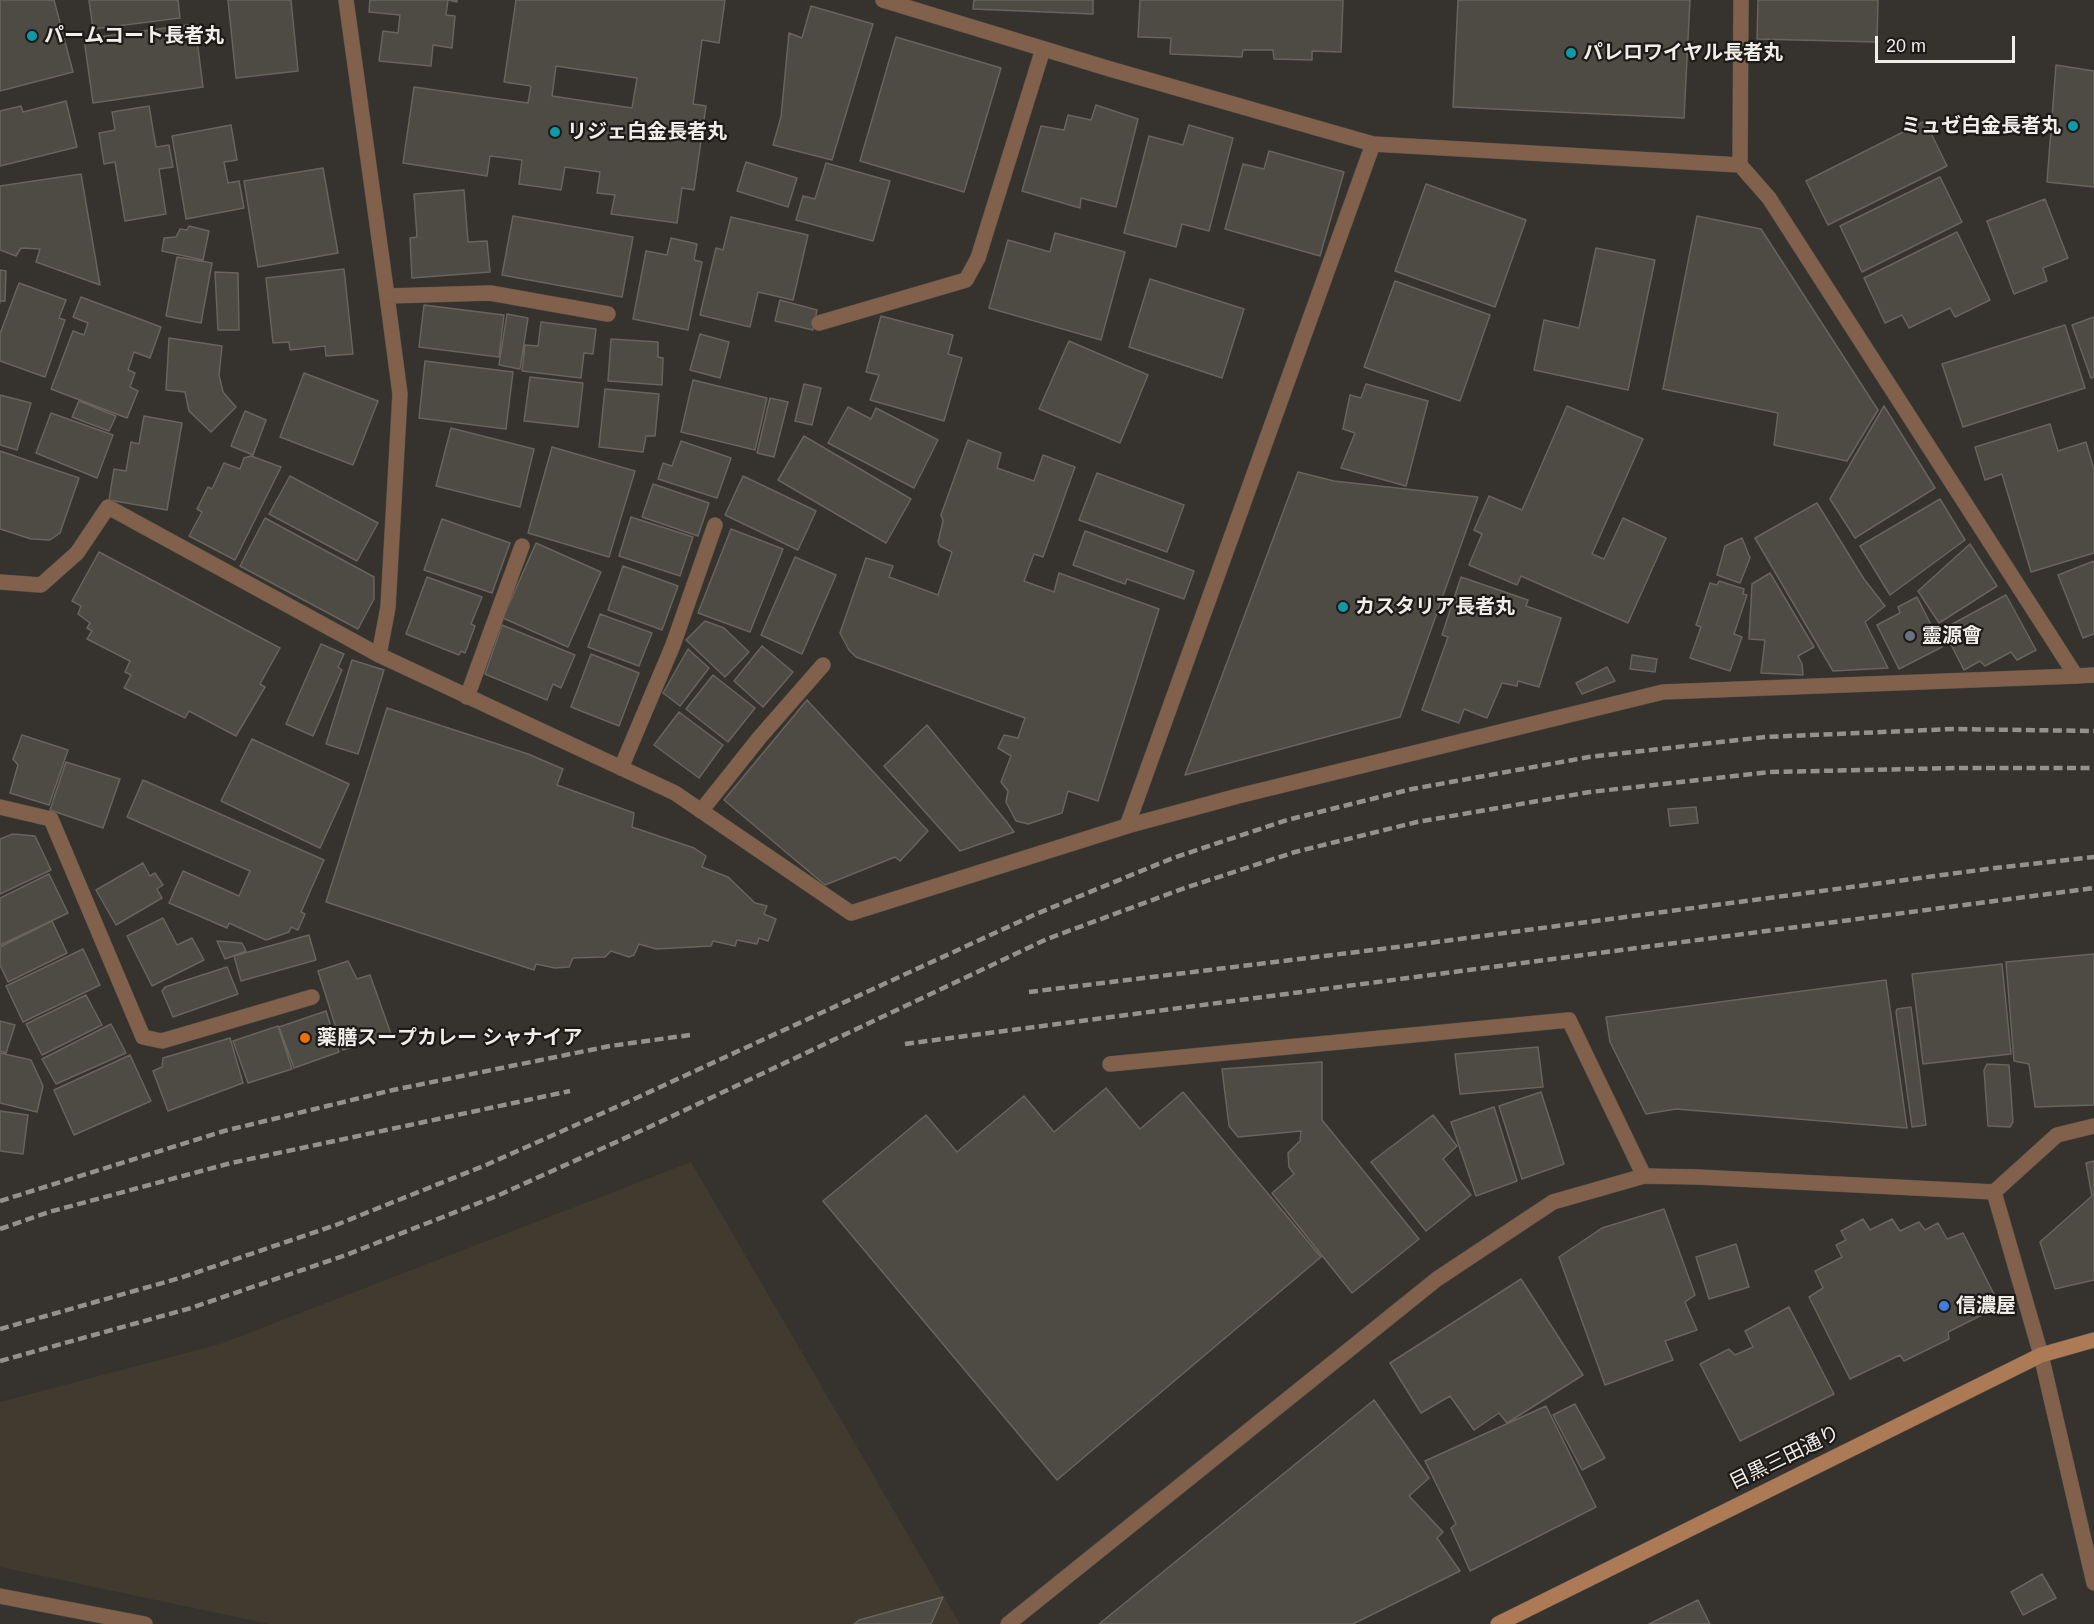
<!DOCTYPE html>
<html>
<head>
<meta charset="utf-8">
<style>
  body { margin:0 }
  #map { position:relative; width:2094px; height:1624px; overflow:hidden; background:#36322d; font-family:Arial,sans-serif }
  canvas { display:block }
  .scale { position:absolute; left:1875px; top:36px; width:140px; height:27px; box-sizing:border-box; border:3px solid #f1eeea; border-top:0; padding-left:8px; font-size:18px; line-height:21px; white-space:nowrap; color:#f1eeea; -webkit-text-stroke:4px #1c1a18; paint-order:stroke }
</style>
</head>
<body>
<div id="map">
<canvas width="2094" height="1624"></canvas>
<div class="scale">20 m</div>
</div>
<script>
const c = document.querySelector('canvas').getContext('2d');
c.lineJoin = 'round';
function paint(path, color) {
  c.fillStyle = color;
  c.fill(path, 'evenodd');
}
function shape(rows) {
  const path = new Path2D();
  for (const r of rows) {
    path.moveTo(r[0], r[1]);
    for (let i = 2; i < r.length; i += 2) path.lineTo(r[i], r[i + 1]);
  }
  return path;
}
function strokePath(path, color, width, dash) {
  c.strokeStyle = color;
  c.lineWidth = width;
  c.lineCap = dash ? 'butt' : 'round';
  c.setLineDash(dash || []);
  c.stroke(path);
}
function write(font, color, halo, rows, align = 'center') {
  c.font = font + ' Arial,"Noto Sans JP",sans-serif';
  c.lineWidth = 4.5;
  c.setLineDash([]);
  c.textBaseline = 'middle';
  c.strokeStyle = halo;
  c.fillStyle = color;
  for (const [text, x, y, turn = 0] of rows) {
    c.save();
    c.translate(x, y);
    c.rotate((+turn || 0) * Math.PI / 180);
    c.textAlign = isNaN(turn) ? turn : align;
    if (halo) c.strokeText(text, 0, 0);
    c.fillText(text, 0, 0);
    c.restore();
  }
}
paint(shape([
  [691,1162,960,1624,269,1624,0,1567,0,1402,220,1344]
]), '#413a2e');
const building = shape([
  [0,0,54,0,73,72,0,91,0,0],
  [89,0,178,0,180,18,93,29,89,0],
  [228,0,291,0,298,71,236,78,228,0],
  [370,0,457,0,457,2,448,0,446,15,455,16,452,48,433,45,431,66,379,61,383,31,398,33,400,15,369,12,370,0],
  [516,0,725,0,719,43,702,40,693,104,706,106,694,190,682,188,677,223,611,214,615,195,597,193,600,172,565,167,561,190,519,184,522,160,490,156,487,176,403,163,414,87,528,103,531,86,504,82,516,0],
  [556,66,637,78,632,108,552,96,556,66],
  [974,0,1093,0,1093,14,973,9,974,0],
  [1140,0,1343,0,1341,52,1312,51,1312,60,1274,59,1273,50,1243,50,1242,57,1170,54,1171,38,1138,37,1140,0],
  [1458,0,1690,0,1684,118,1453,107,1458,0],
  [1758,0,1878,0,1877,42,1757,39,1758,0],
  [811,6,873,24,832,160,773,145,781,117,789,33,802,38,811,6],
  [195,24,203,87,93,103,84,39,195,24],
  [896,37,1001,68,964,192,860,161,896,37],
  [2056,65,2094,71,2094,187,2047,182,2056,65],
  [66,101,77,147,0,166,0,111,21,106,23,112,66,101],
  [1096,105,1138,119,1116,207,1081,198,1080,208,1022,191,1041,126,1064,130,1068,115,1091,120,1096,105],
  [149,106,156,147,169,145,173,167,159,169,166,214,125,221,115,162,104,164,99,133,115,130,112,112,149,106],
  [1925,121,1947,166,1828,225,1806,181,1925,121],
  [231,125,237,160,224,162,228,183,239,181,244,208,186,219,172,136,231,125],
  [1189,125,1233,138,1209,231,1182,224,1176,247,1124,233,1149,136,1183,145,1189,125],
  [1269,151,1344,172,1320,256,1225,229,1243,164,1264,169,1269,151],
  [746,162,797,178,788,207,737,191,746,162],
  [826,163,890,181,873,241,796,220,803,196,815,199,826,163],
  [323,168,338,253,258,267,244,181,323,168],
  [81,174,100,285,36,262,40,249,21,248,16,256,0,250,0,186,81,174],
  [1940,177,1962,222,1862,272,1840,226,1940,177],
  [1426,184,1526,220,1495,307,1395,271,1426,184],
  [464,190,468,242,487,241,490,272,412,278,410,238,417,237,414,194,464,190],
  [2045,199,2068,258,2043,268,2047,281,2014,294,1987,221,2045,199],
  [513,216,633,237,622,297,502,275,513,216],
  [1697,216,1761,229,1878,410,1847,461,1774,445,1778,413,1663,389,1697,216],
  [731,217,808,235,793,300,758,292,750,327,700,315,716,248,723,250,731,217],
  [189,226,209,231,203,260,162,251,164,238,176,237,180,229,187,230,189,226],
  [1957,232,1990,300,1955,317,1950,308,1909,328,1902,315,1885,323,1864,278,1957,232],
  [1055,233,1125,252,1101,340,989,308,1008,240,1050,252,1055,233],
  [671,238,697,244,694,260,702,262,688,330,633,319,646,251,667,255,671,238],
  [1596,248,1655,260,1628,390,1534,370,1544,320,1579,328,1596,248],
  [177,257,212,263,201,323,166,316,177,257],
  [344,269,353,354,326,356,325,346,290,350,289,342,273,343,266,278,344,269],
  [0,270,6,271,5,301,0,301,0,303,0,270],
  [215,272,238,273,239,330,218,330,215,272],
  [1150,279,1244,309,1222,378,1129,347,1150,279],
  [1395,281,1490,315,1460,401,1364,367,1395,281],
  [19,283,66,300,59,318,65,320,45,377,0,361,0,334,19,283],
  [81,297,161,327,150,358,134,352,128,370,135,373,130,387,138,391,127,418,51,389,73,331,84,335,88,323,73,317,81,297],
  [780,300,817,310,813,330,775,321,780,300],
  [424,305,504,315,499,357,419,347,424,305],
  [507,314,528,318,520,369,499,365,507,314],
  [881,316,953,335,948,354,962,358,944,421,870,400,879,375,866,372,881,316],
  [2094,317,2094,377,2091,378,2072,325,2094,317],
  [541,322,596,329,593,354,584,353,581,378,522,371,525,345,538,346,541,322],
  [2065,325,2085,388,1963,427,1942,364,2065,325],
  [700,334,729,342,720,378,690,370,700,334],
  [169,338,222,346,219,375,223,392,236,407,211,432,189,411,185,392,166,390,169,338],
  [611,339,658,342,658,357,663,358,662,385,608,381,611,339],
  [1069,341,1148,375,1120,443,1039,409,1069,341],
  [425,361,513,372,506,429,419,418,425,361],
  [304,373,378,401,353,465,280,437,304,373],
  [530,377,583,383,578,427,524,421,530,377],
  [693,380,767,398,755,450,681,432,693,380],
  [804,384,821,388,812,425,795,421,804,384],
  [1366,384,1428,401,1406,486,1341,468,1355,433,1343,429,1350,395,1361,398,1366,384],
  [605,389,659,394,655,436,646,436,643,452,599,447,605,389],
  [0,395,31,403,17,450,0,445,0,395],
  [770,398,788,402,774,457,757,453,770,398],
  [79,401,116,416,109,431,72,417,79,401],
  [1567,406,1643,439,1592,554,1604,559,1623,518,1666,538,1628,623,1521,576,1517,585,1469,565,1482,534,1474,530,1489,496,1522,510,1567,406],
  [1884,406,1935,488,1855,538,1830,499,1884,406],
  [848,407,871,419,876,408,938,440,914,488,828,443,848,407],
  [245,411,266,420,253,455,231,446,245,411],
  [51,413,113,435,97,478,36,453,51,413],
  [144,416,182,423,167,510,109,500,114,469,126,471,131,442,139,444,144,416],
  [2050,424,2058,451,2086,442,2094,470,2094,553,2031,572,2002,474,1985,480,1975,447,2050,424],
  [451,428,534,449,520,507,436,486,451,428],
  [804,436,911,499,886,543,778,480,804,436],
  [968,440,1001,453,997,468,1034,481,1043,455,1075,467,1043,557,1034,554,1024,581,1054,592,1059,573,1159,609,1098,801,1068,791,1062,813,1028,824,1016,821,1006,802,1008,791,1001,782,1011,756,998,748,1004,735,1018,738,1025,718,856,657,849,650,840,633,866,558,893,566,889,577,938,595,952,552,940,546,938,542,943,521,941,515,968,440],
  [681,441,731,458,717,498,658,479,663,463,672,466,681,441],
  [552,447,635,471,609,557,528,533,552,447],
  [0,451,79,478,60,533,50,540,31,539,0,529,0,451],
  [251,456,281,467,235,560,189,536,202,512,197,509,208,487,212,489,224,463,240,469,244,458,251,456],
  [1298,472,1334,481,1478,497,1400,717,1185,775,1298,472],
  [1097,473,1184,505,1167,552,1079,520,1097,473],
  [290,476,378,523,357,561,269,514,290,476],
  [743,476,816,511,798,550,725,515,743,476],
  [653,484,709,503,698,536,642,517,653,484],
  [1940,499,1965,540,1890,595,1860,546,1940,499],
  [1817,503,1864,579,1885,606,1865,622,1888,668,1833,671,1755,538,1817,503],
  [631,517,693,537,680,576,619,556,631,517],
  [265,518,374,577,374,599,358,629,240,566,265,518],
  [442,519,510,543,492,593,424,570,442,519],
  [731,529,783,549,750,632,698,613,731,529],
  [1085,531,1194,571,1184,599,1127,579,1125,584,1073,565,1085,531],
  [1742,538,1750,558,1740,583,1717,575,1725,546,1742,538],
  [536,543,601,572,568,647,503,618,536,543],
  [1970,544,1997,586,1939,623,1918,591,1970,544],
  [99,552,280,648,260,684,265,687,236,736,189,711,185,718,124,688,131,675,125,672,130,661,87,639,92,631,87,628,90,623,78,614,81,606,72,601,99,552],
  [795,557,836,575,802,654,761,635,795,557],
  [2094,561,2094,634,2083,638,2058,575,2094,561],
  [623,566,678,586,662,630,608,610,623,566],
  [1770,573,1814,647,1798,656,1802,664,1803,675,1761,673,1765,640,1749,639,1752,584,1770,573],
  [427,577,482,597,471,624,475,626,465,653,461,651,459,655,406,634,427,577],
  [1461,577,1528,600,1526,606,1561,618,1539,687,1518,681,1517,686,1502,683,1487,718,1464,709,1459,723,1422,710,1448,637,1442,635,1461,577],
  [1719,581,1744,589,1743,594,1747,595,1734,634,1742,637,1730,671,1690,658,1701,627,1696,625,1710,583,1717,585,1719,581],
  [2006,595,2036,650,2017,660,2011,652,1985,666,1980,661,1964,670,1943,629,2006,595],
  [1917,597,1942,647,1899,669,1877,625,1900,613,1898,607,1917,597],
  [600,614,652,633,639,666,588,647,600,614],
  [705,621,724,628,749,652,725,677,686,640,705,621],
  [502,625,575,655,561,688,553,684,547,700,485,674,502,625],
  [321,644,344,654,338,667,342,670,313,736,286,724,321,644],
  [762,646,793,672,763,707,734,681,762,646],
  [688,649,709,668,680,706,663,693,688,649],
  [591,654,639,673,619,726,571,707,591,654],
  [1632,655,1657,659,1655,672,1630,669,1632,655],
  [352,660,384,670,358,754,326,744,352,660],
  [1607,667,1615,681,1582,694,1576,683,1607,667],
  [713,675,755,708,728,742,686,709,713,675],
  [807,700,928,831,900,861,895,857,825,885,724,800,807,700],
  [387,708,528,754,563,769,557,785,634,813,632,827,694,848,706,856,702,867,728,877,755,903,767,906,764,914,776,919,768,941,759,938,757,944,737,940,735,946,713,941,711,946,656,949,639,944,634,955,629,957,611,951,605,957,573,958,569,967,555,968,536,964,534,970,326,902,387,708],
  [679,712,723,745,699,778,654,745,679,712],
  [927,725,1006,821,1014,832,960,851,884,766,927,725],
  [22,735,68,750,49,805,10,793,18,765,13,759,22,735],
  [252,739,349,784,320,848,221,801,252,739],
  [66,762,120,779,103,828,50,810,66,762],
  [143,780,324,860,301,912,305,914,298,930,291,927,289,932,266,940,229,923,227,928,169,903,183,871,239,896,250,871,127,817,143,780],
  [1696,807,1698,823,1670,826,1668,809,1696,807],
  [13,834,35,836,51,870,0,894,0,839,13,834],
  [143,863,150,876,155,873,163,885,157,889,162,898,116,925,96,890,143,863],
  [49,874,68,913,0,945,0,898,49,874],
  [163,918,177,945,192,938,204,960,152,986,127,936,163,918],
  [52,921,67,953,8,982,0,965,0,947,52,921],
  [309,935,316,960,241,981,234,956,309,935],
  [217,941,242,943,246,951,225,959,217,941],
  [83,949,100,985,23,1022,6,986,83,949],
  [2094,954,2094,1105,2035,1107,2029,1064,2014,1061,2006,962,2094,954],
  [348,961,357,979,370,975,391,1034,343,1050,318,971,348,961],
  [2002,964,2011,1054,1923,1064,1912,974,2002,964],
  [227,967,238,994,173,1017,162,991,165,987,227,967],
  [1886,980,1907,1128,1676,1109,1646,1114,1610,1042,1606,1017,1886,980],
  [86,995,102,1025,42,1055,26,1024,86,995],
  [1911,1007,1926,1125,1912,1127,1896,1012,1897,1009,1911,1007],
  [326,1011,339,1052,294,1068,279,1027,326,1011],
  [0,1021,15,1025,6,1053,0,1051,0,1021],
  [111,1024,126,1053,56,1084,42,1059,111,1024],
  [278,1026,292,1069,248,1083,233,1041,278,1026],
  [230,1038,243,1083,168,1111,153,1071,162,1067,163,1058,230,1038],
  [1538,1047,1543,1087,1460,1094,1455,1054,1538,1047],
  [0,1053,31,1060,43,1086,37,1112,0,1103,0,1053],
  [130,1055,151,1101,74,1135,54,1090,130,1055],
  [1322,1062,1322,1120,1419,1239,1352,1293,1272,1193,1294,1174,1289,1167,1288,1153,1300,1141,1301,1131,1238,1137,1229,1126,1222,1069,1322,1062],
  [1987,1064,2009,1065,2013,1122,2010,1127,1988,1126,1984,1070,1987,1064],
  [1106,1088,1140,1129,1183,1092,1321,1257,1057,1480,823,1201,926,1115,957,1152,1024,1096,1054,1132,1106,1088],
  [1541,1092,1564,1164,1522,1179,1499,1106,1541,1092],
  [1494,1107,1517,1181,1476,1196,1451,1122,1494,1107],
  [0,1111,28,1115,23,1154,0,1151,0,1111],
  [1433,1115,1457,1146,1443,1159,1471,1195,1426,1231,1371,1162,1433,1115],
  [2094,1161,2094,1280,2055,1289,2040,1242,2092,1196,2086,1163,2094,1161],
  [1664,1209,1695,1295,1685,1302,1697,1330,1665,1341,1673,1360,1605,1385,1559,1257,1602,1228,1664,1209],
  [1863,1219,1870,1230,1892,1219,1900,1231,1919,1222,1925,1230,1938,1223,1947,1239,1963,1233,2000,1306,1948,1332,1949,1339,1904,1361,1900,1355,1850,1379,1809,1297,1823,1288,1815,1271,1842,1257,1836,1245,1846,1240,1841,1231,1863,1219],
  [1736,1244,1749,1287,1709,1299,1696,1257,1736,1244],
  [1521,1279,1583,1375,1507,1423,1499,1413,1474,1430,1450,1396,1421,1413,1390,1363,1521,1279],
  [1789,1307,1834,1394,1740,1441,1700,1364,1729,1349,1735,1355,1753,1347,1745,1331,1789,1307],
  [1374,1400,1429,1478,1409,1496,1443,1532,1437,1538,1460,1571,1353,1624,1099,1624,1374,1400],
  [1575,1404,1605,1458,1582,1470,1553,1415,1575,1404],
  [1546,1406,1596,1507,1470,1571,1451,1528,1456,1524,1425,1461,1546,1406],
  [2042,1574,2056,1598,2023,1615,2011,1592,2042,1574],
  [943,1597,931,1624,854,1624,859,1620,943,1597],
  [1698,1600,1710,1624,1649,1624,1698,1600]
]);
paint(building, '#4e4a44');
strokePath(building, '#68645d', 1.5);
const lane = shape([
  [819,323,966,280,978,258,1043,49],
  [379,655,388,607,400,394,387,296,490,293,608,314],
  [467,697,522,546],
  [621,768,673,645,715,525],
  [0,807,51,819,143,1037,162,1041,312,997],
  [701,811,760,737,823,665],
  [1127,826,1238,796,1663,692,2076,676],
  [1110,1064,1569,1020,1644,1176],
  [1994,1192,2057,1135,2094,1126],
  [0,1596,145,1624]
]);
const street = shape([
  [346,0,387,296],
  [883,0,1110,69,1373,144,1740,165,1741,0],
  [1740,165,1769,198,2076,676,2094,675],
  [0,582,41,585,77,553,108,507,379,655,675,793,851,913,1127,826,1373,144],
  [1008,1624,1437,1279,1553,1202,1644,1176,1698,1177,1994,1192,2041,1355,2094,1583]
]);
const secondary = shape([
  [1498,1624,2041,1355,2094,1340]
]);
strokePath(lane, '#54504b', 16);
strokePath(street, '#54504b', 16);
strokePath(secondary, '#54504b', 16);
strokePath(lane, '#81614b', 15);
strokePath(street, '#81614b', 15);
strokePath(secondary, '#ad7a56', 15);
strokePath(shape([
  [1029,992,1414,945,1995,868,2094,857],
  [905,1044,2094,888],
  [0,1201,224,1131,393,1090,610,1046,690,1035],
  [0,1229,49,1212,231,1163,570,1091],
  [0,1329,180,1278,336,1225,486,1165,632,1100,1036,914,1173,858,1287,820,1412,789,1589,757,1765,737,1953,729,2094,731],
  [0,1361,191,1308,346,1255,499,1195,645,1129,1047,939,1182,889,1295,852,1417,822,1590,792,1770,772,1957,768,2094,768]
]), '#95918d', 4.5, [9, 4.5]);
for (const [x, y, r, color] of [
  [32,36,6,"#0f9aa8"],
  [1571,53,6,"#0f9aa8"],
  [2073,126,6,"#0f9aa8"],
  [555,132,6,"#0f9aa8"],
  [1343,607,6,"#0f9aa8"],
  [1910,636,6,"#6b7280"],
  [305,1038,6,"#e8710a"],
  [1944,1306,6,"#3f7fe0"]
]) {
  const dot = new Path2D();
  dot.arc(x, y, r, 0, 2 * Math.PI);
  c.fillStyle = color;
  c.fill(dot);
  strokePath(dot, '#1c1a18', 2);
}
write('bold 20px', '#f1eeea', '#1c1a18', [
  ["パームコート長者丸",44,36],
  ["パレロワイヤル長者丸",1583,53],
  ["ミュゼ白金長者丸",2061,126,"right"],
  ["リジェ白金長者丸",567,132],
  ["カスタリア長者丸",1355,607],
  ["靈源會",1922,636],
  ["薬膳スープカレー シャナイア",317,1038],
  ["信濃屋",1956,1306]
], 'left');
write('20px', '#f1eeea', '#1c1a18', [
  ["目黒三田通り",1785,1458,-26]
]);
</script>
</body>
</html>
